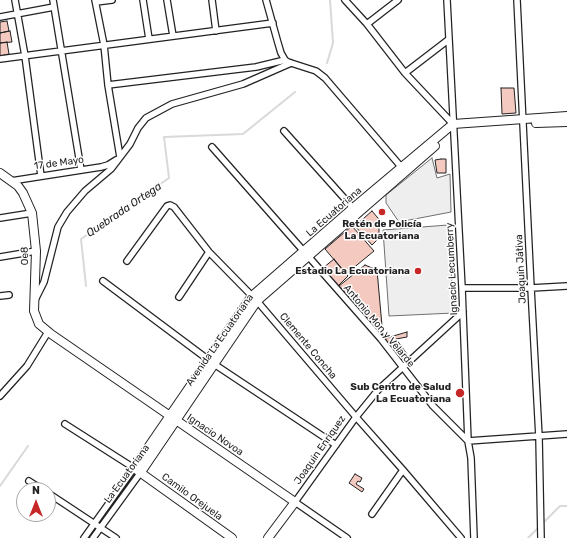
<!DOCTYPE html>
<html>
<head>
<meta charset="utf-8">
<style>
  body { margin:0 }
  #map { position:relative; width:567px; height:538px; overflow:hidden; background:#fff; font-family:Rubik,sans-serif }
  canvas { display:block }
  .north { position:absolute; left:16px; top:482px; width:40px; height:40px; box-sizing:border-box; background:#fff; border:1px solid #a7a7a7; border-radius:50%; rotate:0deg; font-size:11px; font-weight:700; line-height:16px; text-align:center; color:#222 }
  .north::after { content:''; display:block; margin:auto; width:14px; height:18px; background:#c62828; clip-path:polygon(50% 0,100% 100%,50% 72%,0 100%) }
</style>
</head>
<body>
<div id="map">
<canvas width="567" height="538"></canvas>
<div class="north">N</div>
</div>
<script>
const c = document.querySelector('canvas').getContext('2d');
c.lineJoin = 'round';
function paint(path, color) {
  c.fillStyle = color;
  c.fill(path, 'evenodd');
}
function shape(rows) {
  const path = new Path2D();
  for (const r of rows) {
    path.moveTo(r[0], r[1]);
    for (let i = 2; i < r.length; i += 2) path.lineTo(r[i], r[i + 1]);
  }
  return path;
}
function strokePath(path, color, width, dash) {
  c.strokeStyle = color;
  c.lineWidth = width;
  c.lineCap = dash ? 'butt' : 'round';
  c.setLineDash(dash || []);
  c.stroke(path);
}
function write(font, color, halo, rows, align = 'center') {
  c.font = font + ' Rubik,sans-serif';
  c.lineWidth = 3;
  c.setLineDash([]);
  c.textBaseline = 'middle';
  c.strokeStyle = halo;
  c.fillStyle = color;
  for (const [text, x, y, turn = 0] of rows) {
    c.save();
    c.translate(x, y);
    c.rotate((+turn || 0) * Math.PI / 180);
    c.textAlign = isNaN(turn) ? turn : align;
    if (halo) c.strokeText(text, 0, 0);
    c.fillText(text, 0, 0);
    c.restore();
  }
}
const green = shape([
  [432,158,437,178,450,174,451,212,399,222,386,203,386,195,432,158],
  [448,225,454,313,389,316,383,230,448,225]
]);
paint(green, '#eee');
strokePath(green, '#6f6f6f', 1);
strokePath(shape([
  [327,63,333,43,330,0],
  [86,286,81,239,169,178,164,137,243,134,295,92],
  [0,486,28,446],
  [543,523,560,506,567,506],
  [528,538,540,526]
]), '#d9d9d9', 2);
const building = shape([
  [7,21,9,31,0,33,0,22,7,21],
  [10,31,12,42,0,43,0,33,10,31],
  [7,42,9,54,0,56,0,43,7,42],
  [501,88,514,88,516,113,502,114,501,88],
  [441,159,446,159,446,173,437,173,435,160,441,159],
  [372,211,383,224,379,228,379,238,372,245,355,226,372,211],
  [352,226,374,251,346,274,325,249,352,226],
  [334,259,348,276,338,286,323,268,334,259],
  [365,265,377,270,383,337,339,286,365,265],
  [407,332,407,337,396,339,407,354,401,360,383,339,407,332],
  [355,474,362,478,360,482,358,481,356,484,364,489,362,492,349,483,355,474]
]);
paint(building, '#f3c9c0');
strokePath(building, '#222', 1);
const street = shape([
  [15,0,25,56,41,176],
  [53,0,81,170],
  [95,0,104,45,108,85,120,157],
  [143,0,149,39],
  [167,0,173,36],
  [212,0,216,31],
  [266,0,278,43,281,53,285,60,288,62,316,71,325,78,403,169],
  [345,0,367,24,405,73,453,124],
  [447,0,462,288,468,441,471,458,474,538],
  [517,0,531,288,539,437,541,538],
  [96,2,112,0],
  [0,17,54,7],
  [367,24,398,0],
  [0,59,273,23],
  [405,73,448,40],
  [108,85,256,67,285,60],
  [284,131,353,208],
  [212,147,381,339,433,406,468,441,567,434],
  [11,181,101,167,108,165,116,160],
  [0,218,32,213],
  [0,257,36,251],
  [127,261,167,206,170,205,174,207,209,252,257,301,356,417,403,470,461,538],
  [103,281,214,364,336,445],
  [462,288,531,288,567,286],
  [0,296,9,295],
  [179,297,209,252],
  [35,300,44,282,58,227,67,212,85,191,111,169,130,144,138,128,146,118,172,104,243,84,291,63],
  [0,396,27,366,48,332],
  [65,424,134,468,84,538],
  [29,481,43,490],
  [48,493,116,538],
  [372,514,403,470],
  [93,538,141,472],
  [347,538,295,502,356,417,378,390,463,312]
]);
const secondary = shape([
  [536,123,567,122],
  [0,173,18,186,23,193,32,213,36,251,34,311,39,324,51,334,295,502,268,538],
  [141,472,257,301,435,146],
  [232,538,134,468,252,296,353,208,453,124,567,116]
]);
strokePath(street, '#222', 8);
strokePath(secondary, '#222', 10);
strokePath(street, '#fff', 5.5);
strokePath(secondary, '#fff', 8);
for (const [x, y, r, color] of [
  [382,212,4,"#c62828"],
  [418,271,4,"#c62828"],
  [460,393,5,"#c62828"]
]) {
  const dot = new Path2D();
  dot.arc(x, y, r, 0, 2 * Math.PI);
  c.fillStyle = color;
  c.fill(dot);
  strokePath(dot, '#fff', 1.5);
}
write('10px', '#222', '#fff', [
  ["17 de Mayo",59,163,-8],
  ["La Ecuatoriana",334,212,-41],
  ["Oe8",25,256,-91],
  ["Ignacio Lecumberry",452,269,-93],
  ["Joaquín Játiva",521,269,-93],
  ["Antonio Mon y Velarde",379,326,50],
  ["Avenida La Ecuatoriana",220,340,-55],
  ["Clemente Concha",308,346,50],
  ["Ignacio Novoa",215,435,34],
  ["Joaquin Enriquez",320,450,-55],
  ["La Ecuatoriana",127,474,-54],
  ["Camilo Orejuela",192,497,36]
]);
write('bold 10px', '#222', '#fff', [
  ["Retén de Policía",382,224,"center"],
  ["La Ecuatoriana",382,236,"center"],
  ["Estadio La Ecuatoriana",410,271],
  ["Sub Centro de Salud",451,387],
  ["La Ecuatoriana",451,399]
], 'right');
write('italic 11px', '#222', '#fff', [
  ["Quebrada Ortega",124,210,-34]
]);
</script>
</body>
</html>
